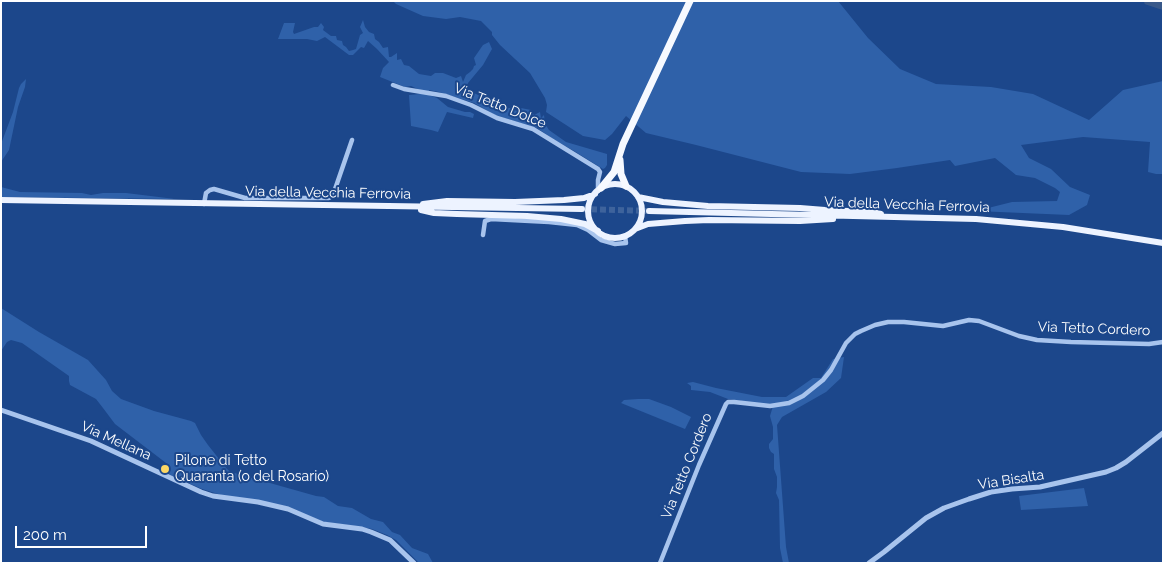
<!DOCTYPE html>
<html>
<head>
<meta charset="utf-8">
<style>
  body { margin:0 }
  #map { position:relative; width:1164px; height:564px; overflow:hidden; background:#1c478b; font-family:Raleway,sans-serif }
  canvas { display:block }
  .frame { position:absolute; inset:0; border:2px solid #fff; pointer-events:none }
  .scale { position:absolute; left:15px; top:526px; width:132px; height:22px; box-sizing:border-box; border:2px solid #fff; border-top:0; padding-left:6px; font-size:15px; line-height:18px; white-space:nowrap; color:#fff; -webkit-text-stroke:4px #1c478b; paint-order:stroke }
</style>
</head>
<body>
<div id="map">
<canvas width="1164" height="564"></canvas>
<div class="frame"></div>
<div class="scale">200 m</div>
</div>
<script>
const c = document.querySelector('canvas').getContext('2d');
c.lineJoin = 'round';
function paint(path, color) {
  c.fillStyle = color;
  c.fill(path, 'evenodd');
}
function shape(rows) {
  const path = new Path2D();
  for (const r of rows) {
    if (r.length === 3) {
      path.moveTo(r[0] + r[2], r[1]);
      path.arc(r[0], r[1], r[2], 0, 2 * Math.PI);
      continue;
    }
    path.moveTo(r[0], r[1]);
    for (let i = 2; i < r.length; i += 2) path.lineTo(r[i], r[i + 1]);
  }
  return path;
}
function strokePath(path, color, width, dash) {
  c.strokeStyle = color;
  c.lineWidth = width;
  c.lineCap = dash ? 'butt' : 'round';
  c.setLineDash(dash || []);
  c.stroke(path);
}
function write(font, color, halo, rows, align = 'center') {
  c.font = font + ' Raleway,sans-serif';
  c.lineWidth = 4;
  c.setLineDash([]);
  c.textBaseline = 'middle';
  c.strokeStyle = halo;
  c.fillStyle = color;
  for (const [text, x, y, turn = 0] of rows) {
    c.save();
    c.translate(x, y);
    c.rotate((+turn || 0) * Math.PI / 180);
    c.textAlign = isNaN(turn) ? turn : align;
    if (halo) c.strokeText(text, 0, 0);
    c.fillText(text, 0, 0);
    c.restore();
  }
}
paint(shape([
  [393,1,838,1,868,38,900,69,936,84,991,87,1033,94,1089,120,1123,90,1163,81,1163,174,1156,174,1148,172,1150,142,1083,137,1021,145,1029,158,1051,169,1070,187,1090,195,1087,205,1069,215,976,211,1012,202,1057,201,1060,192,1055,188,1035,178,1016,175,995,158,955,166,950,160,897,168,850,174,801,172,696,145,646,133,626,116,612,134,605,140,583,136,546,112,547,105,545,98,530,73,500,45,492,35,492,32,481,21,460,17,446,19,423,16,396,4],
  [363,20,365,27,369,32,374,34,375,39,379,42,383,48,388,47,389,57,391,57,397,53,397,60,401,59,404,65,409,66,419,74,431,76,435,73,443,73,456,78,461,76,463,82,466,75,470,72,473,69,474,66,476,65,474,58,483,45,489,42,492,49,483,65,468,83,466,89,490,101,494,102,495,104,499,103,502,108,513,108,516,111,521,108,531,110,534,115,540,112,541,118,544,115,545,124,549,130,566,142,607,154,607,165,605,168,603,169,574,151,553,139,537,128,495,115,474,103,439,92,429,90,429,95,437,98,448,107,465,112,470,112,474,114,473,118,447,112,438,132,431,130,411,126,409,95,420,94,420,90,411,86,405,87,380,77,383,68,389,62,377,49,368,41,364,48,361,47,353,55,349,55,325,37,317,41,307,39,278,39,284,23,295,23,293,32,294,34,314,27,318,27,321,23,324,27,323,30,331,36,336,36,337,40,342,41,343,45,346,47,349,51,353,50,356,49,360,35,363,33,360,27],
  [26,79,25,87,18,107,9,150,1,162,1,144,13,112,19,88,21,84],
  [1,187,20,192,82,193,91,195,103,193,126,193,175,199,1,197],
  [1,308,39,332,88,360,106,380,112,391,121,399,154,411,191,421,195,423,201,435,208,445,227,469,231,472,316,496,324,497,338,506,352,508,371,519,383,522,392,532,400,535,412,548,428,554,433,563,419,563,396,540,387,535,372,529,361,527,324,522,286,507,221,495,202,489,170,475,168,472,170,466,115,424,103,408,96,399,70,385,69,381,69,376,22,343,11,340,7,342,1,351],
  [844,357,841,378,826,392,782,417,777,425,786,547,789,563,783,563,780,548,779,500,776,493,777,487,777,477,774,469,774,454,771,452,769,448,769,444,773,439,773,427,770,416,773,406,728,399,710,392,691,390,691,386,687,383,693,382,716,388,762,397,786,397,813,378,821,378,833,359],
  [638,399,649,399,671,407,691,417,685,429,621,403,624,400],
  [1084,488,1088,506,1021,510,1019,496]
]), '#2f61a9');
strokePath(shape([
  [1148,1,1163,6]
]), '#39598a', 8);
strokePath(shape([
  [582,209,649,211]
]), '#3e639c', 6, [6, 3]);
strokePath(shape([
  [393,85,404,89,446,96,471,105,497,118,533,129,598,169,600,172,598,180,598,191],
  [204,204,206,193,210,190,214,189,245,198,329,198,333,195,352,140],
  [483,235,485,221,491,219,549,222,577,225,588,230,601,240,615,244,626,243,625,236],
  [660,563,699,465,726,404,728,402,734,402,770,406,789,403,803,396,823,380,831,370,846,343,855,334,861,331,875,325,888,322,904,322,943,326,969,320,979,321,1019,336,1037,340,1071,342,1149,344,1163,342]
]), '#a8c4ed', 4.5);
strokePath(shape([
  [1,410,91,441,201,492,213,496,258,502,288,509,323,524,362,529,371,532,390,540,414,563],
  [869,563,884,552,926,518,944,508,969,499,991,492,1012,489,1040,487,1106,472,1116,468,1126,462,1163,433]
]), '#a8c4ed', 5);
strokePath(shape([
  [615,211,27],
  [638,197,663,202,708,206,800,208,825,210,872,212,881,214],
  [1,200,582,209],
  [423,204,447,201,515,202,564,200,584,198,595,194],
  [421,210,434,213,457,214,527,216,561,219,585,224,598,231],
  [649,211,976,219,1063,227,1163,243],
  [635,229,648,224,685,221,709,220,800,221,833,219]
]), '#edf3ff', 6);
strokePath(shape([
  [620,160,621,174,626,186],
  [601,188,614,172,623,144,690,1]
]), '#f6f9ff', 7);
for (const [x, y, r, color] of [
  [165,469,5,"#fdd865"]
]) {
  const dot = new Path2D();
  dot.arc(x, y, r, 0, 2 * Math.PI);
  c.fillStyle = color;
  c.fill(dot);
  strokePath(dot, '#1c478b', 2);
}
write('14px', '#fff', '#1c478b', [
  ["Via Tetto Dolce",500,106,22],
  ["Via della Vecchia Ferrovia",328,193,1],
  ["Via della Vecchia Ferrovia",907,205,2],
  ["Via Tetto Cordero",1094,329,2],
  ["Via Mellana",116,441,24],
  ["Via Tetto Cordero",687,466,-68],
  ["Via Bisalta",1011,480,-9]
]);
write('14px', '#fff', '#1c478b', [
  ["Pilone di Tetto",175,461],
  ["Quaranta (o del Rosario)",175,477]
], 'left');
</script>
</body>
</html>
